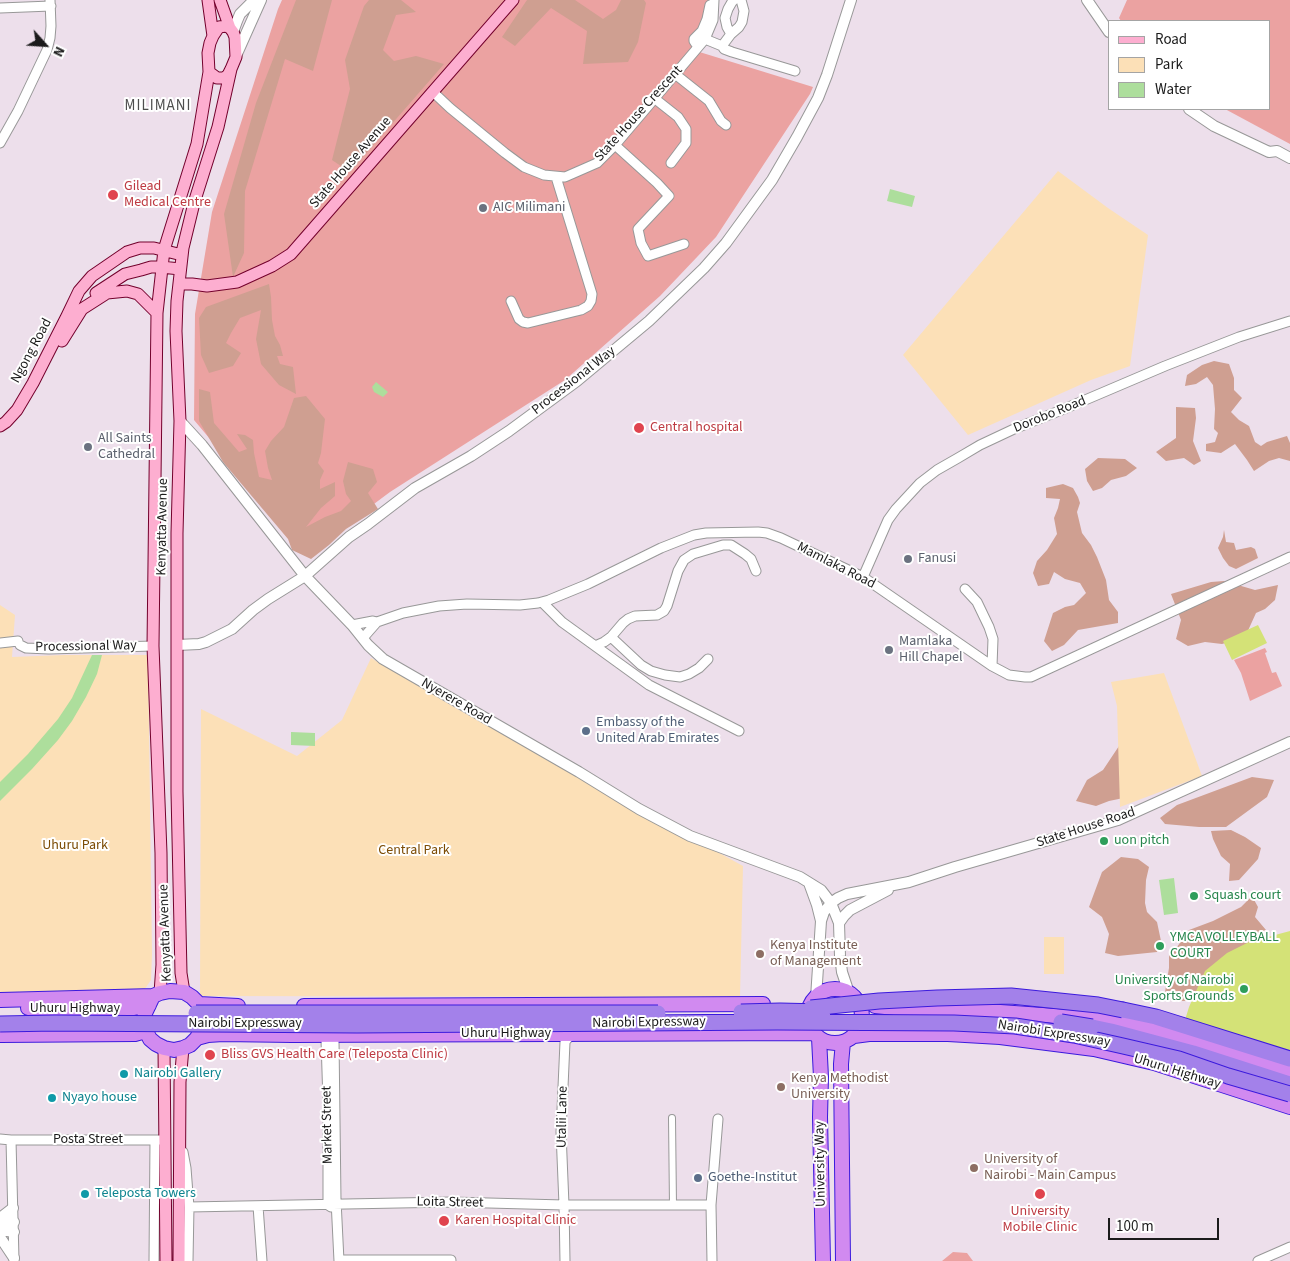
<!DOCTYPE html>
<html>
<head>
<meta charset="utf-8">
<style>
  body { margin:0 }
  #map { position:relative; width:1290px; height:1261px; overflow:hidden; background:#eddfeb; font-family:"Source Sans 3",sans-serif }
  canvas { display:block }
  .legend { position:absolute; left:1108px; top:20px; width:162px; height:90px; box-sizing:border-box; background:#fff; border:1px solid #a4a4a4; margin:0; padding:6px 9px; list-style:none; font-size:15px; color:#1b1b1b }
  .legend li { display:flex; align-items:center; gap:10px; height:25px }
  .legend b { width:25px; border:1px solid #a4a4a4 }
  .north { position:absolute; left:20px; top:20px; width:50px; height:50px; -webkit-text-stroke:4px #fff; paint-order:stroke; rotate:116deg; font-size:14px; font-weight:700; line-height:20px; text-align:center; color:#1b1b1b }
  .north::after { content:''; display:block; margin:auto; width:18px; height:22px; background:#1b1b1b; clip-path:polygon(50% 0,100% 100%,50% 72%,0 100%) }
  .scale { position:absolute; left:1108px; top:1218px; width:111px; height:22px; box-sizing:border-box; border:2px solid #1b1b1b; border-top:0; padding-left:6px; font-size:15px; line-height:18px; white-space:nowrap; color:#1b1b1b; -webkit-text-stroke:4px #fff; paint-order:stroke }
</style>
</head>
<body>
<div id="map">
<canvas width="1290" height="1261"></canvas>
<ul class="legend">
<li><b style="height:6px;background:#fdaed0"></b>Road</li>
<li><b style="height:14px;background:#fce0b7"></b>Park</li>
<li><b style="height:14px;background:#adde9c"></b>Water</li>
</ul>
<div class="north">N</div>
<div class="scale">100 m</div>
</div>
<script>
const c = document.querySelector('canvas').getContext('2d');
c.lineJoin = 'round';
function paint(path, color) {
  c.fillStyle = color;
  c.fill(path, 'evenodd');
}
function shape(rows) {
  const path = new Path2D();
  for (const r of rows) {
    if (r.length === 3) {
      path.moveTo(r[0] + r[2], r[1]);
      path.arc(r[0], r[1], r[2], 0, 2 * Math.PI);
      continue;
    }
    path.moveTo(r[0], r[1]);
    for (let i = 2; i < r.length; i += 2) path.lineTo(r[i], r[i + 1]);
  }
  return path;
}
function strokePath(path, color, width, dash) {
  c.strokeStyle = color;
  c.lineWidth = width;
  c.lineCap = dash ? 'butt' : 'round';
  c.setLineDash(dash || []);
  c.stroke(path);
}
function write(font, color, halo, rows, align = 'center') {
  c.font = font + ' "Source Sans 3",sans-serif';
  c.lineWidth = 4;
  c.setLineDash([]);
  c.textBaseline = 'middle';
  c.strokeStyle = halo;
  c.fillStyle = color;
  for (const [text, x, y, turn = 0] of rows) {
    c.save();
    c.translate(x, y);
    c.rotate((+turn || 0) * Math.PI / 180);
    c.textAlign = isNaN(turn) ? turn : align;
    if (halo) c.strokeText(text, 0, 0);
    c.fillText(text, 0, 0);
    c.restore();
  }
}
paint(shape([
  [282,0,712,0,693,50,813,87,810,94,716,237,660,296,565,380,390,492,307,554,194,420,195,314,212,212,278,9],
  [1127,0,1290,0,1290,144,1225,109,1269,109,1269,21,1121,21,1119,18],
  [1265,648,1267,652,1265,653,1272,673,1276,672,1282,686,1250,701,1241,673,1234,660],
  [953,1252,967,1253,973,1261,942,1261]
]), '#eba2a1');
paint(shape([
  [296,0,332,0,313,71,285,59,245,191,244,253,233,277,224,214,256,103],
  [369,0,401,0,416,12,396,15,383,50,394,61,416,56,444,64,350,172,332,160,350,89,345,60,364,6],
  [527,0,575,0,603,19,616,10,621,0,644,0,646,3,638,42,628,62,583,64,587,31,551,8,515,46,502,37],
  [269,284,271,297,272,320,275,336,280,345,283,356,277,356,280,364,293,367,296,394,279,385,261,364,256,339,261,310,240,318,231,333,226,343,241,353,233,366,209,373,201,355,199,318,206,307],
  [1214,361,1229,364,1234,378,1234,390,1242,398,1231,412,1239,420,1249,426,1255,442,1261,446,1267,442,1287,436,1290,443,1290,461,1279,458,1269,461,1254,471,1247,460,1235,444,1221,453,1206,451,1206,444,1215,442,1218,433,1214,429,1215,409,1213,385,1207,377,1196,384,1185,386,1187,375,1202,365],
  [199,389,210,392,214,423,239,452,247,449,237,434,245,435,253,440,254,453,259,477,272,480,268,468,265,451,271,441,284,427,294,398,306,396,325,419,321,453,318,463,324,471,320,480,320,489,335,482,335,496,321,508,306,527,325,517,341,511,351,501,346,494,343,481,348,462,373,469,377,482,368,493,378,509,346,529,329,545,311,559,292,550,288,539,223,462,199,421],
  [1176,407,1195,408,1196,418,1193,441,1201,461,1194,465,1184,458,1166,461,1156,452,1176,438],
  [1098,458,1125,459,1137,468,1126,476,1111,480,1102,488,1093,491,1087,481,1085,469],
  [1063,484,1073,488,1078,497,1080,503,1077,512,1082,533,1091,545,1097,557,1106,580,1109,600,1118,612,1118,623,1078,630,1064,645,1052,651,1044,641,1053,613,1065,607,1074,605,1086,593,1080,583,1065,579,1054,572,1049,584,1038,586,1033,573,1037,561,1047,550,1057,534,1054,518,1058,508,1060,499,1046,498,1046,488],
  [1224,530,1226,542,1234,543,1236,550,1251,547,1255,549,1258,558,1236,569,1229,566,1223,558,1218,548,1223,537],
  [1224,581,1255,590,1278,585,1275,600,1265,609,1256,613,1246,635,1236,640,1222,644,1205,642,1188,646,1176,639,1181,620,1171,594,1211,582],
  [1119,746,1162,790,1109,801,1096,806,1076,801,1087,780,1103,770],
  [1252,777,1274,780,1267,797,1226,827,1199,827,1165,824,1160,818,1177,805],
  [1231,830,1245,837,1261,848,1258,859,1249,869,1239,880,1229,881,1230,864,1221,856,1213,839,1211,831],
  [1121,857,1138,859,1149,867,1146,880,1145,903,1147,912,1157,922,1161,941,1157,952,1118,956,1105,953,1109,934,1102,917,1089,907,1102,872],
  [1252,896,1258,907,1255,917,1266,930,1251,936,1248,948,1198,1001,1178,1001,1165,992,1169,968,1169,955,1177,947,1189,930,1213,921,1241,907]
]), '#cf9f91');
paint(shape([
  [1058,171,1108,208,1148,235,1130,366,1091,380,968,435,903,355],
  [0,605,15,615,12,657,64,655,148,655,152,954,151,980,140,996,0,1002],
  [371,658,461,711,743,866,740,997,200,996,201,709,297,756,342,720],
  [1164,673,1202,776,1120,807,1117,706,1111,682],
  [1044,937,1064,937,1064,974,1044,974]
]), '#fce0b7');
paint(shape([
  [1258,625,1267,643,1232,660,1223,641],
  [1290,931,1290,1055,1185,1020,1189,1007,1205,971,1227,953,1249,942]
]), '#d4e277');
paint(shape([
  [890,189,915,196,912,207,887,201],
  [376,382,388,392,383,397,374,392,372,387],
  [92,655,102,655,97,674,86,697,72,721,58,740,32,769,0,801,0,782,28,754,58,719,72,698],
  [291,732,315,733,315,746,291,745],
  [1174,878,1178,913,1164,915,1159,880]
]), '#adde9c');
const pedestrian = shape([
  [672,1118,673,1206]
]);
const minor = shape([
  [0,8,51,6],
  [731,34,727,27,725,18,728,9,732,2,734,0],
  [705,39,722,46,724,49,732,52,795,71],
  [722,46,731,34,739,27,742,22,744,11,741,0],
  [698,47,694,41,694,39,702,31,707,19,710,5],
  [675,74,709,101,721,121,726,125],
  [433,92,450,108,505,153,524,167,544,175,565,177,597,163,615,145,705,39,713,20,714,0],
  [654,98,678,117,686,129,686,143,671,163],
  [0,143,18,111,47,50,50,38,51,26,50,0],
  [615,145,657,183,669,196,638,229,641,243,648,256,684,244],
  [511,301,519,319,523,322,528,323,581,310,588,306,591,301,592,294,556,177],
  [863,577,888,520,896,509,920,483,937,470,958,458,980,445,1014,429,1064,409,1165,366,1239,337,1290,321],
  [965,589,977,602,989,627,993,639,992,666],
  [542,602,562,622,649,685,739,731],
  [352,625,373,621,377,622,403,613,439,606,467,604,520,605,538,603,549,600,588,584,661,548,694,535,706,533,758,532,767,533,781,538,863,577,992,666,1009,675,1025,677,1031,677,1290,557],
  [611,637,641,665,651,671,665,675,680,677,689,674,699,668,708,659],
  [363,638,377,622],
  [0,643,18,641],
  [20,645,26,648,49,649,153,646],
  [595,646,604,642,611,637,623,623,628,619,635,616,657,615,664,611,667,606,678,571,684,560,693,554,723,545,731,545,745,554,751,559,756,571],
  [324,1034,326,1040,328,1102,328,1205,331,1207],
  [336,1034,334,1040,336,1200,339,1261],
  [0,1139,11,1140,164,1140],
  [11,1140,14,1260],
  [183,1152,186,1168,189,1207,188,1261],
  [258,1206,262,1261],
  [189,1207,451,1202,564,1205,711,1205],
  [339,1260,451,1260],
  [154,1261,155,1140],
  [565,1261,564,1205,561,1132,565,1042,567,1039,574,1033],
  [712,1261,711,1205,718,1119],
  [1258,1261,1290,1247]
]);
const tertiary = shape([
  [1087,0,1109,32],
  [233,32,237,21,240,14,254,0],
  [236,56,261,0],
  [1189,109,1214,126,1269,152,1277,151,1290,158],
  [180,421,202,445,305,576,352,625,368,645,383,659,579,772,639,809,690,836,800,877,821,890,831,903,839,923,840,956,842,972,849,993],
  [177,645,199,644,206,642,232,629,253,610,268,599,305,576,349,537,368,524,415,488,471,456,509,431,577,381,649,321,704,268,726,243,772,180,797,137,818,98,827,75,851,0],
  [809,883,817,905,821,921],
  [839,923,844,916,850,910,888,890],
  [816,998,821,921,824,912,831,903,838,898,847,894,909,882,955,867,1118,820,1290,742],
  [0,1218,13,1208],
  [0,1222,14,1222],
  [0,1230,14,1232],
  [0,1237,14,1258]
]);
const secondary = shape([
  [208,0,213,36],
  [209,72,217,78,224,78,228,75,231,69,236,57,235,37,233,32,230,28,220,0],
  [179,284,192,284,207,286,237,282,272,266,291,254,513,0],
  [96,293,125,274,141,270,151,267,161,267,180,269],
  [62,341,82,309,107,293,127,291,138,294,157,313],
  [0,426,6,422,17,410,33,383,67,316,79,291,92,276,127,252,140,248,154,248,182,255],
  [184,992,181,973,177,792,177,533,180,421,176,331,177,301,183,248,194,203,218,127,231,69],
  [160,993,162,965,161,853,153,646,157,313,164,250,197,144,209,72,208,53,210,43,213,36,219,27,226,26,230,28],
  [164,1048,166,1261],
  [179,1261,180,1082,183,1048]
]);
const trunk = shape([
  [835,1016,27],
  [170,991,184,992,192,997,199,1004,203,1013,203,1024,197,1038,190,1045,183,1048,174,1050,164,1048,156,1044,150,1039,146,1031,144,1022,145,1013,153,996,160,993,170,991],
  [0,1000,153,996],
  [199,1004,238,1006],
  [304,1006,763,1004],
  [875,1006,895,1008,986,1011,1098,1019,1162,1031,1201,1042,1290,1072],
  [28,1008,124,1010,149,1005],
  [0,1035,135,1034,146,1031],
  [854,1036,869,1034,948,1034,1000,1037,1094,1049,1154,1063,1290,1107],
  [197,1038,208,1035,223,1034,292,1035,814,1033],
  [819,1038,821,1077,820,1117,823,1261],
  [843,1261,841,1064,843,1042]
]);
const motorway = shape([
  [1123,1010,1156,1017,1290,1059],
  [1092,1027,1111,1031,1193,1053,1290,1084]
]);
strokePath(pedestrian, '#989898', 8);
strokePath(minor, '#989898', 11);
strokePath(tertiary, '#989898', 12);
strokePath(secondary, '#73002c', 13);
strokePath(trunk, '#3b1add', 16);
strokePath(motorway, '#3b1add', 17);
strokePath(pedestrian, '#fff', 6);
strokePath(minor, '#fff', 9);
strokePath(tertiary, '#fff', 10);
strokePath(secondary, '#fdaed0', 11);
strokePath(trunk, '#d18af0', 14);
strokePath(motorway, '#a381ea', 15);
const motorwayBridge = shape([
  [811,1008,879,1001,937,998,1011,996,1098,1005,1123,1010],
  [741,1012,780,1011,823,1012],
  [196,1013,658,1013],
  [1061,1022,1092,1027],
  [0,1024,55,1023,357,1025,777,1022,954,1023,1015,1026,1074,1035,1123,1046,1179,1059,1228,1076,1290,1094]
]);
strokePath(motorwayBridge, '#3b1add', 17, []);
strokePath(motorwayBridge, '#a381ea', 15);
for (const [x, y, r, color] of [
  [113,195,6,"#e0444e"],
  [483,208,5,"#6b7280"],
  [639,428,6,"#e0444e"],
  [88,447,5,"#6b7280"],
  [908,559,5,"#6b7280"],
  [889,650,5,"#6b7280"],
  [586,731,5,"#5c6f8a"],
  [1104,841,5,"#2e9e5b"],
  [1194,896,5,"#2e9e5b"],
  [1160,946,5,"#2e9e5b"],
  [760,954,5,"#8d6e63"],
  [1244,989,5,"#2e9e5b"],
  [210,1055,6,"#e0444e"],
  [124,1074,5,"#0f9aa8"],
  [781,1087,5,"#8d6e63"],
  [52,1098,5,"#0f9aa8"],
  [974,1168,5,"#8d6e63"],
  [698,1178,5,"#5c6f8a"],
  [85,1194,5,"#0f9aa8"],
  [1040,1194,6,"#e0444e"],
  [444,1221,6,"#e0444e"]
]) {
  const dot = new Path2D();
  dot.arc(x, y, r, 0, 2 * Math.PI);
  c.fillStyle = color;
  c.fill(dot);
  strokePath(dot, '#fff', 2);
}
write('14px', '#1b1b1b', '#fff', [
  ["State House Crescent",639,114,-48],
  ["State House Avenue",351,163,-49],
  ["Ngong Road",32,351,-62],
  ["Processional Way",574,381,-38],
  ["Dorobo Road",1050,415,-22],
  ["Kenyatta Avenue",163,527,-89],
  ["Mamlaka Road",836,566,27],
  ["Processional Way",86,647,-1],
  ["Nyerere Road",456,702,30],
  ["State House Road",1086,828,-18],
  ["Kenyatta Avenue",166,933,-92],
  ["Uhuru Highway",75,1009],
  ["Nairobi Expressway",649,1023,-1],
  ["Nairobi Expressway",245,1024],
  ["Uhuru Highway",506,1034],
  ["Nairobi Expressway",1054,1034,9],
  ["Uhuru Highway",1177,1072,17],
  ["Utalii Lane",563,1117,-89],
  ["Market Street",328,1125,-91],
  ["Posta Street",88,1140],
  ["University Way",821,1164,-91],
  ["Loita Street",450,1203,1]
]);
write('14px', '#be3a42', '#fff', [
  ["Gilead",124,187],
  ["Medical Centre",124,203],
  ["Central hospital",650,428],
  ["Bliss GVS Health Care (Teleposta Clinic)",221,1055],
  ["University",1040,1212,"center"],
  ["Mobile Clinic",1040,1228,"center"],
  ["Karen Hospital Clinic",455,1221]
], 'left');
write('14px', '#5b616d', '#fff', [
  ["AIC Milimani",493,208],
  ["All Saints",98,439],
  ["Cathedral",98,455],
  ["Fanusi",918,559],
  ["Mamlaka",899,642],
  ["Hill Chapel",899,658]
], 'left');
write('14px', '#4e5e75', '#fff', [
  ["Embassy of the",596,723],
  ["United Arab Emirates",596,739],
  ["Goethe-Institut",708,1178]
], 'left');
write('14px', '#27864d', '#fff', [
  ["uon pitch",1114,841],
  ["Squash court",1204,896],
  ["YMCA VOLLEYBALL",1170,938],
  ["COURT",1170,954],
  ["University of Nairobi",1234,981,"right"],
  ["Sports Grounds",1234,997,"right"]
], 'left');
write('14px', '#7c4c05', '#fff', [
  ["Uhuru Park",75,846],
  ["Central Park",414,851]
]);
write('14px', '#785e54', '#fff', [
  ["Kenya Institute",770,946],
  ["of Management",770,962],
  ["Kenya Methodist",791,1079],
  ["University",791,1095],
  ["University of",984,1160],
  ["Nairobi - Main Campus",984,1176]
], 'left');
write('14px', '#0d838f', '#fff', [
  ["Nairobi Gallery",134,1074],
  ["Nyayo house",62,1098],
  ["Teleposta Towers",95,1194]
], 'left');
c.letterSpacing = '1px';
write('15px', '#4e4e4e', '#fff', [
  ["MILIMANI",158,107]
]);
c.letterSpacing = '0px';
</script>
</body>
</html>
